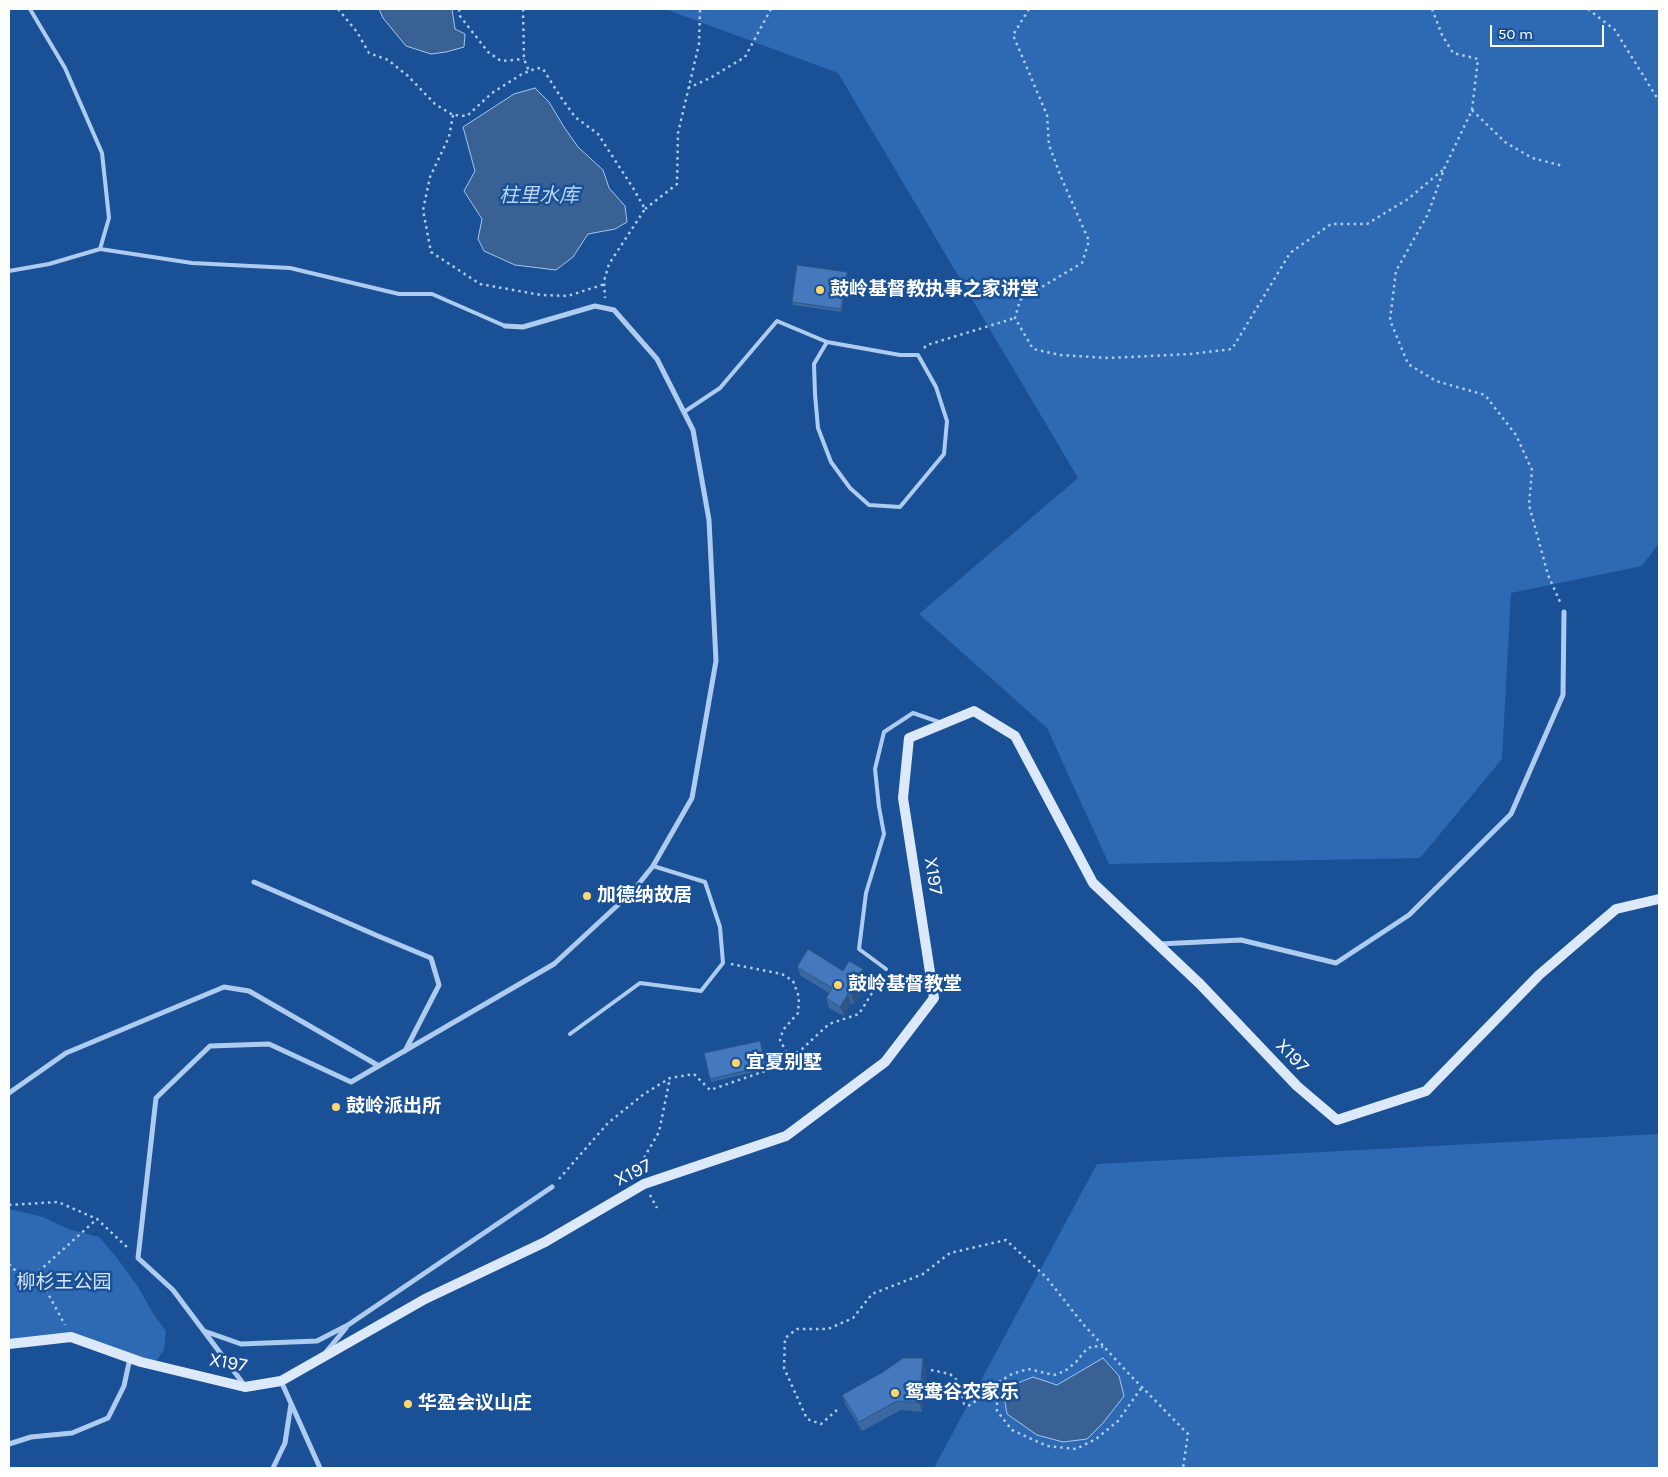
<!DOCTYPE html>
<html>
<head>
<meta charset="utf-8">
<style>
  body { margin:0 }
  #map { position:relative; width:1668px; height:1477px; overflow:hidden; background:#1a5096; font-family:Karla,sans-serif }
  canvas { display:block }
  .frame { position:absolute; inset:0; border:10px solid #fff; pointer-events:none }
  .scale { position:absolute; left:1490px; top:25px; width:114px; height:22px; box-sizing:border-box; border:2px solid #fff; border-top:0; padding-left:6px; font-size:15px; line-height:18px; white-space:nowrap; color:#fff; -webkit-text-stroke:4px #1a5096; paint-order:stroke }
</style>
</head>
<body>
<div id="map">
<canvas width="1668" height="1477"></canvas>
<div class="frame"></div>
<div class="scale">50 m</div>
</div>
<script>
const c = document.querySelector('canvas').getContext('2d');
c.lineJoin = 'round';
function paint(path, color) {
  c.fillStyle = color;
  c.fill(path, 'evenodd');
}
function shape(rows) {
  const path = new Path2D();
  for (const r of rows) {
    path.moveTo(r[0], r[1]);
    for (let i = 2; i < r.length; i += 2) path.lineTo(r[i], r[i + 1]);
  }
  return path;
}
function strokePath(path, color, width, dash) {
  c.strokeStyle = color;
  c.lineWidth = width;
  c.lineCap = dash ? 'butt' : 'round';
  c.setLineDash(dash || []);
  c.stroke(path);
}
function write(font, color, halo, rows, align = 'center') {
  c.font = font + ' Karla,"Noto Sans SC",sans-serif';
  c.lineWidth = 5;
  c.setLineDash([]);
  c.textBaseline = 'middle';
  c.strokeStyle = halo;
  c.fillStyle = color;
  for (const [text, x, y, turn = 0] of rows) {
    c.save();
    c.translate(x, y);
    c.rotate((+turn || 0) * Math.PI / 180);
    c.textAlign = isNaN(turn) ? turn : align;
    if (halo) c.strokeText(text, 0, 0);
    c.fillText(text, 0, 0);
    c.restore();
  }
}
paint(shape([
  [665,9,1659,9,1659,543,1642,566,1511,593,1502,759,1420,858,1109,864,1047,728,919,614,1078,478,838,73],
  [1659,1134,1659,1468,934,1468,1097,1164],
  [9,1209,43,1217,68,1229,99,1237,117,1258,138,1287,154,1315,166,1331,164,1350,153,1365,71,1337,9,1344]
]), '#2e6ab4');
const water = shape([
  [379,9,452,9,455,29,465,34,464,47,446,52,431,54,406,46,383,18,379,9],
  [535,88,549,102,564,127,578,147,603,170,609,188,625,206,627,222,615,229,588,234,573,257,556,270,515,265,484,251,478,239,482,219,464,191,475,171,463,127,514,94,535,88],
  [1103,1358,1119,1376,1124,1396,1103,1423,1087,1439,1063,1442,1037,1435,1007,1414,1004,1396,1013,1385,1033,1377,1057,1385,1103,1358]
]);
paint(water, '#3a6193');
strokePath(water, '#a1c6f2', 1);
strokePath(shape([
  [338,9,357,32,369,53,388,60,408,76,435,104,453,115,467,116,492,93,522,74,537,68,543,69,560,96,575,117,598,134,633,188,645,209,609,264,604,281,605,298],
  [459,9,460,16,488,52,501,61,524,59],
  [523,9,524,59,529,71],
  [1029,9,1013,35,1047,115,1049,145,1061,177,1089,241,1082,263,1020,300,1015,318,1033,349,1060,355,1109,358,1191,354,1232,349,1290,253,1331,224,1367,224,1408,199,1444,169],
  [1432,9,1442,35,1453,53,1478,59,1472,110,1444,169,1428,214,1396,271,1390,320,1408,364,1436,381,1485,395,1516,435,1532,470,1529,505,1548,575,1561,604],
  [1588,9,1615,30,1659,101],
  [688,88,710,78,745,57,771,9],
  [1472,110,1505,142,1532,158,1563,166],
  [453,115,449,137,430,177,423,210,431,252,480,284,541,295,568,296,605,284],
  [645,209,677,184,678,133,699,44,700,9],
  [924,348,927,345,1015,318],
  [731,964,782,974,793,981,799,997,798,1013,783,1030,780,1040,789,1057],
  [644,1171,645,1156,659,1132,670,1078],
  [559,1179,608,1123,644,1094,670,1078,694,1074,710,1090,771,1069,802,1049,829,1024,859,1014,882,977],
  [650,1195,657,1208],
  [9,1205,58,1202,97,1219,129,1249],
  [9,1264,18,1273,46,1290,65,1325],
  [29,1280,97,1219],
  [931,1370,950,1374,958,1381,961,1389,964,1404,968,1406,979,1399,997,1383,1012,1374,1028,1369,1054,1375,1065,1371,1076,1362,1085,1351,1092,1346,1103,1347],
  [997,1383,997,1411,1012,1430,1047,1446,1076,1449,1096,1439,1118,1421,1142,1387],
  [837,1410,821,1424,807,1419,784,1368,785,1338,797,1329,828,1329,853,1318,872,1294,923,1274,950,1253,1006,1240,1046,1277,1083,1324,1129,1374,1188,1434,1183,1468]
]), '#aecbf0', 2.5, [2.5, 4]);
strokePath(shape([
  [30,9,65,68,102,153,109,218,100,249,192,263,290,268,399,294,432,294,505,326],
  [9,271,49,264,100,249],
  [684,412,720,388,777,321,827,342,900,355,918,355,936,387,947,421,944,454,900,507,869,505,850,488,831,462,818,428,815,394,814,364,827,342],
  [886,969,859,949,866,893,884,834,879,807,875,769,884,732,913,713,939,722],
  [570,1034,640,983,701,991,723,963,720,927,705,882,653,866]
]), '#aecbf0', 4);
strokePath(shape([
  [254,882,378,936,431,958,439,985,405,1051],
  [1159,944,1241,940,1336,963,1409,915,1511,814,1563,695,1564,612],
  [9,1093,66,1053,224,987,249,991,379,1066],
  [204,1331,241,1344,317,1341,348,1325,552,1187],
  [326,1352,346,1328],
  [281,1381,320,1468],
  [245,1386,173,1290,138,1258,156,1098,210,1046,269,1044,351,1082,554,964,633,891,653,866,692,798,716,661,709,520,693,430,657,359,614,310,595,306,523,327,505,326],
  [9,1444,31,1437,72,1433,108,1418,124,1386,130,1358],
  [273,1468,285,1443,291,1404]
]), '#aecbf0', 5);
strokePath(shape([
  [9,1344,71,1337,141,1362,245,1387,281,1381,425,1299,545,1242,644,1184,786,1136,885,1062,934,998,903,798,909,738,974,711,1015,736,1093,883,1200,984,1297,1086,1337,1120,1426,1091,1539,975,1616,909,1659,899]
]), '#dbe9fb', 10);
paint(shape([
  [847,272,848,275,842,312,793,305,792,302],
  [797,967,843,971,863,969,866,978,860,987,862,992,854,1005,851,1003,844,1016,829,1008,826,998,829,993,801,976],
  [760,1041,767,1069,711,1082,710,1079],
  [926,1368,922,1412,901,1410,862,1431,845,1404,842,1395]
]), '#3a68a3');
paint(shape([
  [847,272,848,275,842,312,841,309],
  [863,969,866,978,860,987,862,992,854,1005,851,995,856,980],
  [848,994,851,1003,844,1016,840,1007],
  [923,1358,926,1368,922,1412,919,1403]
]), '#305584');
const building = shape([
  [797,265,847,272,841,309,792,302,797,265],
  [808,949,843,971,849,961,863,969,856,980,859,982,851,995,848,994,840,1007,826,998,832,988,797,967,808,949],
  [760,1041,766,1066,710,1079,704,1053,760,1041],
  [903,1358,923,1358,919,1403,897,1401,859,1422,842,1395,883,1372,903,1358]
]);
paint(building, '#4479bd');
strokePath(building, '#305584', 1);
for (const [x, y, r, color] of [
  [820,290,5,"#ffd56c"],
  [587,896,5,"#ffd56c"],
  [838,985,5,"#ffd56c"],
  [736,1063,5,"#ffd56c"],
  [336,1107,5,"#ffd56c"],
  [895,1393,5,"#ffd56c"],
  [408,1404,5,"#ffd56c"]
]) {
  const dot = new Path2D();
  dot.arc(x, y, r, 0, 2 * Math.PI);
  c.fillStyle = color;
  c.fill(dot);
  strokePath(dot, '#1a5096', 2);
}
write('bold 19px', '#fff', '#1a5096', [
  ["鼓岭基督教执事之家讲堂",830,290],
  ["加德纳故居",597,896],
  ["鼓岭基督教堂",848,985],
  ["宜夏别墅",746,1063],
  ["鼓岭派出所",346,1107],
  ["鸳鸯谷农家乐",905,1393],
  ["华盈会议山庄",418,1404]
], 'left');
write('19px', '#fff', '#1a5096', [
  ["X197",933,876,81],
  ["X197",1292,1056,46],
  ["X197",633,1173,-26],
  ["X197",228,1363,10]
]);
write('19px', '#d4e6fb', '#1a5096', [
  ["柳杉王公园",64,1283]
]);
write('italic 20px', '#bad6f7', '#1a5096', [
  ["柱里水库",539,196]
]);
</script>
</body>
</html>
